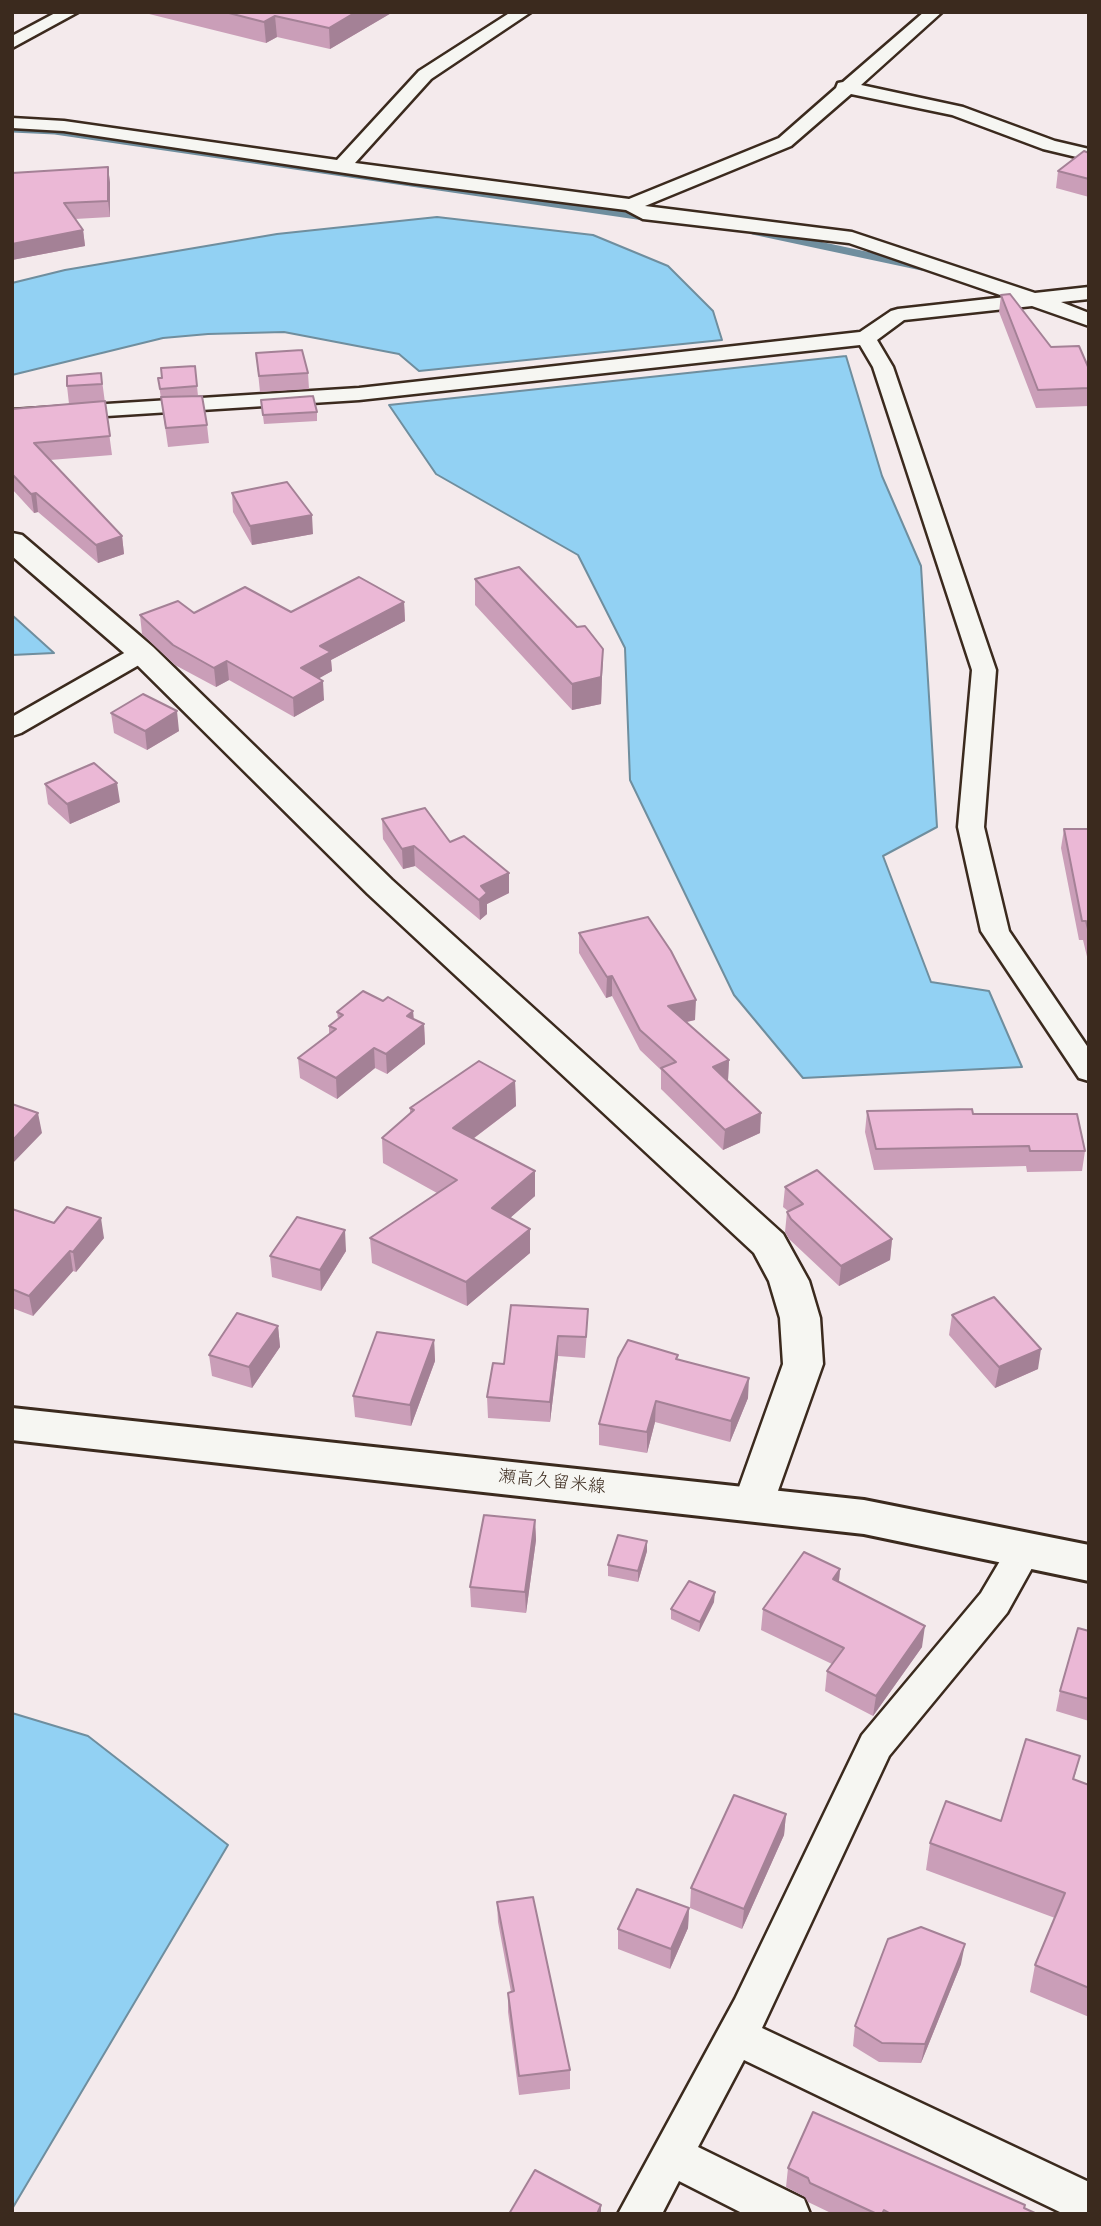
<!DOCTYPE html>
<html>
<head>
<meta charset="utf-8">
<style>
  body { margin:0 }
  #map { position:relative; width:1101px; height:2226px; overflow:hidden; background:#f4eaec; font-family:"Shantell Sans",sans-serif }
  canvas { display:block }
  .frame { position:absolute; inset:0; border:14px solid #3b2a1e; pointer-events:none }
</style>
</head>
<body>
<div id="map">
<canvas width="1101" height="2226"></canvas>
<div class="frame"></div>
</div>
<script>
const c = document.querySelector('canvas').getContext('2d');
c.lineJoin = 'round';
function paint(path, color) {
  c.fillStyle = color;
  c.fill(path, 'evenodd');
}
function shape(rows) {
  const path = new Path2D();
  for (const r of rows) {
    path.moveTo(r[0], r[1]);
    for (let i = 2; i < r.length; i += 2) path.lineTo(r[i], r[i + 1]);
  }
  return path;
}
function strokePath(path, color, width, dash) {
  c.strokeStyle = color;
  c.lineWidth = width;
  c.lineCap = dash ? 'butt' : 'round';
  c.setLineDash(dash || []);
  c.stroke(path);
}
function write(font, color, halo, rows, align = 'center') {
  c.font = font + ' "Shantell Sans","Klee One",sans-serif';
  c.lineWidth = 7;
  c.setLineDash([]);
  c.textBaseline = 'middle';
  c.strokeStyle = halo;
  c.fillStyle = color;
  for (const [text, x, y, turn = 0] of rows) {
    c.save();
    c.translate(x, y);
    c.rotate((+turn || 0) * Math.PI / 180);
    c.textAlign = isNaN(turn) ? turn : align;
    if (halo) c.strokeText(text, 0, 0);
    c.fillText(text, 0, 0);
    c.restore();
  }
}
const water = shape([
  [437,217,593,235,668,266,713,311,722,340,419,371,399,354,284,332,208,334,163,338,12,375,12,283,65,270,277,234,437,217],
  [846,356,882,476,921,566,937,827,883,856,931,982,989,991,1022,1067,803,1078,734,995,630,780,625,648,578,555,436,474,389,405,846,356],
  [12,615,54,653,12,655,12,615],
  [12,1713,88,1736,228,1845,12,2209,12,1713]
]);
paint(water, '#92d1f3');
strokePath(water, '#6f8e9e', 2);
strokePath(shape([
  [12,129,55,131,651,218],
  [753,231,922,267]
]), '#6f8e9e', 7);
const minor = shape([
  [57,12,78,12,12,48,12,36,57,12],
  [511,12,531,12,431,79,355,163,629,199,779,138,836,88,838,83,843,82,924,12,942,12,861,85,963,107,1055,141,1089,149,1089,160,1043,149,952,115,851,94,791,146,645,206,852,232,1035,293,1089,287,1089,299,1061,302,1089,313,1089,326,1032,306,904,320,877,340,893,367,996,670,984,827,1009,931,1089,1049,1089,1081,1079,1078,981,931,958,827,972,670,873,367,860,345,359,400,12,422,12,410,359,388,860,332,891,311,898,309,1006,297,849,243,643,219,626,210,412,183,64,131,12,128,12,118,64,121,337,160,419,71,511,12],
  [142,646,151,648,154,653,151,658,21,733,12,736,12,717,133,648,142,646],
  [1025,1535,1037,1539,1042,1549,1037,1559,1007,1613,889,1756,762,2028,1089,2182,1089,2214,1064,2214,744,2060,698,2147,804,2199,810,2214,744,2214,679,2181,662,2214,618,2214,735,1999,862,1735,981,1593,1013,1539,1025,1535]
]);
const tertiary = shape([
  [12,533,22,535,153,647,392,880,783,1234,809,1281,820,1318,823,1364,769,1516,754,1520,739,1516,733,1504,783,1364,780,1318,769,1281,754,1253,368,894,131,659,12,556,12,533]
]);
const primary = shape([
  [12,1408,864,1500,1089,1545,1089,1581,864,1534,12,1440,12,1408]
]);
strokePath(minor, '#3b2a1e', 5);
strokePath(tertiary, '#3b2a1e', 5);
strokePath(primary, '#3b2a1e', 6);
paint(minor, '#f6f6f2');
paint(tertiary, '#f6f6f2');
paint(primary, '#f6f6f2');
paint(shape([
  [141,12,393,12,330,49,277,37,266,43],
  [1089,153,1089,197,1056,188,1058,171],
  [108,167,110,183,110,217,75,219,83,230,85,246,12,260,12,173],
  [1001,295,1051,347,1089,369,1089,406,1036,408,999,312],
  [256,353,308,373,309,389,260,392],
  [195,366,198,396,207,425,209,443,168,447,158,378,162,378],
  [101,373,112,455,50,460,122,536,124,554,98,563,38,512,34,513,12,489,12,409,69,404,67,386],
  [261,400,317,412,317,421,264,424],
  [232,493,313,534,252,545,233,512],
  [475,579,577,627,603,649,601,704,572,710,475,605],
  [404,602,405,621,331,660,332,671,319,678,324,700,294,717,229,680,216,687,175,665,142,634,140,615,291,612],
  [111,713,179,731,147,750,114,733],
  [45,784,120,802,70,824,48,804],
  [382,819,450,842,509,873,509,893,487,904,487,914,480,920,415,866,403,869,383,839],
  [1064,829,1089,829,1089,965,1083,940,1079,940,1061,848],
  [579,933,695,1020,687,1022,729,1060,728,1080,727,1081,760,1133,723,1150,661,1089,661,1070,640,1050,612,996,606,998,579,953],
  [383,1001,413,1011,414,1019,424,1024,425,1044,387,1074,375,1068,337,1099,300,1078,298,1058,329,1034,329,1026,338,1019,337,1012],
  [515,1081,516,1106,473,1139,535,1196,510,1218,530,1229,530,1253,467,1306,372,1263,370,1238,437,1193,383,1163,382,1138,410,1113,410,1108],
  [867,1111,973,1114,1085,1151,1082,1171,1027,1172,1026,1166,874,1170,865,1132],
  [785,1187,892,1239,890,1260,839,1286,789,1239,785,1232,787,1212,788,1211,783,1207],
  [12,1209,104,1238,76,1272,73,1271,33,1316,12,1308],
  [346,1251,321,1291,272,1277,270,1256],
  [511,1305,587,1330,585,1358,558,1356,550,1422,488,1418,487,1397,504,1364],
  [952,1315,1038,1369,995,1388,949,1335],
  [278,1326,280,1347,252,1388,212,1376,209,1355],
  [434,1340,435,1361,411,1426,355,1417,353,1396],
  [678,1355,677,1359,748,1398,730,1442,655,1422,647,1453,599,1445,599,1424],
  [535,1520,536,1540,526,1613,471,1607,470,1587],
  [647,1541,647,1551,638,1582,608,1576,608,1565],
  [840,1569,839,1582,922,1647,873,1716,825,1691,827,1671,832,1664,761,1630,763,1609],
  [714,1602,699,1632,671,1619,671,1609],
  [1089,1631,1089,1721,1056,1711,1060,1691],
  [1080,1756,1074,1779,1089,1785,1089,2017,1030,1992,1035,1965,1055,1918,926,1870,930,1843,1001,1821],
  [786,1814,784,1835,742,1929,690,1908,691,1888],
  [497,1902,570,2070,570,2089,519,2095,508,2012,508,1993,511,1992,498,1922],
  [689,1908,688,1928,670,1969,618,1949,618,1929],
  [961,1964,921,2063,879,2062,853,2046,855,2026],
  [788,2168,1024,2208,1037,2214,833,2214,808,2202,805,2197,786,2187]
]), '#ca9eb8');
paint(shape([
  [356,12,393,12,330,49,329,28],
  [275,16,277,37,266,43,264,22],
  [108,167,110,183,110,217,108,201],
  [83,230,85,246,12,260,12,244],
  [36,493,38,512,34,513,31,494],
  [312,515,313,534,252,545,250,526],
  [122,536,124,554,98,563,96,545],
  [404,602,405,621,331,660,332,671,302,688,301,668,320,646],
  [603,649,601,704,572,710,572,684],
  [227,661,229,680,216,687,214,668],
  [323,681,324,700,294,717,293,698],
  [177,711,179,731,147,750,145,731],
  [117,783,120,802,70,824,67,804],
  [414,846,415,866,403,869,402,849],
  [509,873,509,893,487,904,487,914,480,920,479,900,481,886],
  [612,976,612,996,606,998,607,977],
  [696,1000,695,1020,667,1026,668,1006],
  [413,1011,414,1031,407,1016],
  [424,1024,425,1044,387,1074,386,1054],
  [374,1048,375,1068,337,1099,336,1078],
  [729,1060,728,1080,712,1088,713,1067],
  [515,1081,516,1106,454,1153,453,1128],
  [38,1113,42,1133,12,1164,12,1141],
  [761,1113,760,1133,723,1150,725,1130],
  [535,1171,535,1196,493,1233,492,1208],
  [101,1218,104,1238,76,1272,73,1252],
  [530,1229,530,1253,467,1306,466,1282],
  [345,1230,346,1251,321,1291,320,1270],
  [892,1239,890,1260,839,1286,841,1266],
  [70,1251,73,1271,33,1316,29,1296],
  [278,1326,280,1347,252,1388,249,1367],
  [558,1336,558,1356,550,1422,550,1402],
  [434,1340,435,1361,411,1426,410,1405],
  [1041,1349,1038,1369,995,1388,999,1367],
  [749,1378,748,1398,730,1442,731,1421],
  [656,1401,655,1422,647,1453,647,1432],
  [535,1520,536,1540,526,1613,525,1592],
  [647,1541,647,1551,638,1582,638,1571],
  [840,1569,838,1590,833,1579],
  [715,1592,714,1602,699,1632,700,1622],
  [925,1626,922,1647,873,1716,876,1696],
  [786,1814,784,1835,742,1929,744,1909],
  [689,1908,688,1928,670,1969,671,1949],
  [965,1944,961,1964,921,2063,925,2044],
  [601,2205,601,2214,597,2214]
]), '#a48196');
const building = shape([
  [225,12,356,12,329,28,275,16,264,22,225,12],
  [1084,151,1089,153,1089,179,1058,171,1084,151],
  [108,167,108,201,64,203,83,230,12,244,12,173,108,167],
  [1010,294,1051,347,1079,346,1089,369,1089,388,1038,390,1001,295,1010,294],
  [302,350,308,373,259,376,256,353,302,350],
  [195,366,197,386,160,389,158,378,162,378,161,368,195,366],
  [101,373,102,384,67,386,67,376,101,373],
  [202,396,207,425,166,428,161,397,202,396],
  [313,396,317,412,263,415,261,400,313,396],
  [105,401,110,436,34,443,122,536,96,545,36,493,31,494,12,474,12,409,105,401],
  [287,482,312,515,250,526,232,493,287,482],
  [519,567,577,627,585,626,603,649,601,677,572,684,475,579,519,567],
  [359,577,404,602,320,646,331,652,301,668,323,681,293,698,227,661,214,668,173,645,140,615,178,601,194,613,245,587,291,612,359,577],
  [143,694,177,711,145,731,111,713,143,694],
  [94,763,117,783,67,804,45,784,94,763],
  [425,808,450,842,464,836,509,873,481,886,487,893,479,900,414,846,402,849,382,819,425,808],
  [1064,829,1089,829,1089,933,1086,921,1082,921,1064,829],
  [648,917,671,951,696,1000,668,1006,729,1060,713,1067,761,1113,725,1130,661,1068,676,1062,640,1030,612,976,607,977,579,933,648,917],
  [363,991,383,1001,388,997,413,1011,407,1016,424,1024,386,1054,374,1048,336,1078,298,1058,336,1029,329,1026,343,1015,337,1012,363,991],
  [479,1061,515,1081,453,1128,535,1171,492,1208,530,1229,466,1282,370,1238,457,1180,382,1138,414,1110,410,1108,479,1061],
  [12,1104,38,1113,12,1141,12,1104],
  [972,1109,973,1114,1077,1114,1085,1151,1030,1151,1029,1146,876,1149,867,1111,972,1109],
  [817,1170,892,1239,841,1266,791,1219,787,1212,803,1204,785,1187,817,1170],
  [67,1207,101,1218,73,1252,70,1251,29,1296,12,1289,12,1209,54,1223,67,1207],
  [297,1217,345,1230,320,1270,270,1256,297,1217],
  [994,1297,1041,1349,999,1367,952,1315,994,1297],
  [511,1305,588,1309,586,1337,558,1336,550,1402,487,1397,493,1363,504,1364,511,1305],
  [237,1313,278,1326,249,1367,209,1355,237,1313],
  [377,1332,434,1340,410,1405,353,1396,377,1332],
  [628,1340,678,1355,676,1359,749,1378,731,1421,656,1401,647,1432,599,1424,618,1358,628,1340],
  [484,1515,535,1520,525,1592,470,1587,484,1515],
  [618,1535,647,1541,638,1571,608,1565,618,1535],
  [804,1552,840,1569,833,1579,925,1626,876,1696,827,1671,844,1648,763,1609,804,1552],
  [689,1581,715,1592,700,1622,671,1609,689,1581],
  [1078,1628,1089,1631,1089,1699,1060,1691,1078,1628],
  [1026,1739,1080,1756,1073,1779,1089,1785,1089,1988,1035,1965,1065,1893,930,1843,946,1801,1001,1821,1026,1739],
  [734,1795,786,1814,744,1909,691,1888,734,1795],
  [637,1889,689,1908,671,1949,618,1929,637,1889],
  [533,1897,570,2070,519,2076,508,1993,514,1991,497,1902,533,1897],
  [921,1927,965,1944,925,2044,882,2043,855,2026,888,1939,921,1927],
  [813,2112,1025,2205,1024,2208,1037,2214,891,2214,884,2210,882,2214,877,2214,810,2183,808,2178,788,2168,813,2112],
  [535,2170,601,2205,597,2214,509,2214,535,2170]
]);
paint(building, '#ebb8d6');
strokePath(building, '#a48196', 2);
write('18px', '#3b2a1e', '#f6f6f2', [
  ["瀬高久留米線",552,1482,6]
]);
</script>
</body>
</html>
